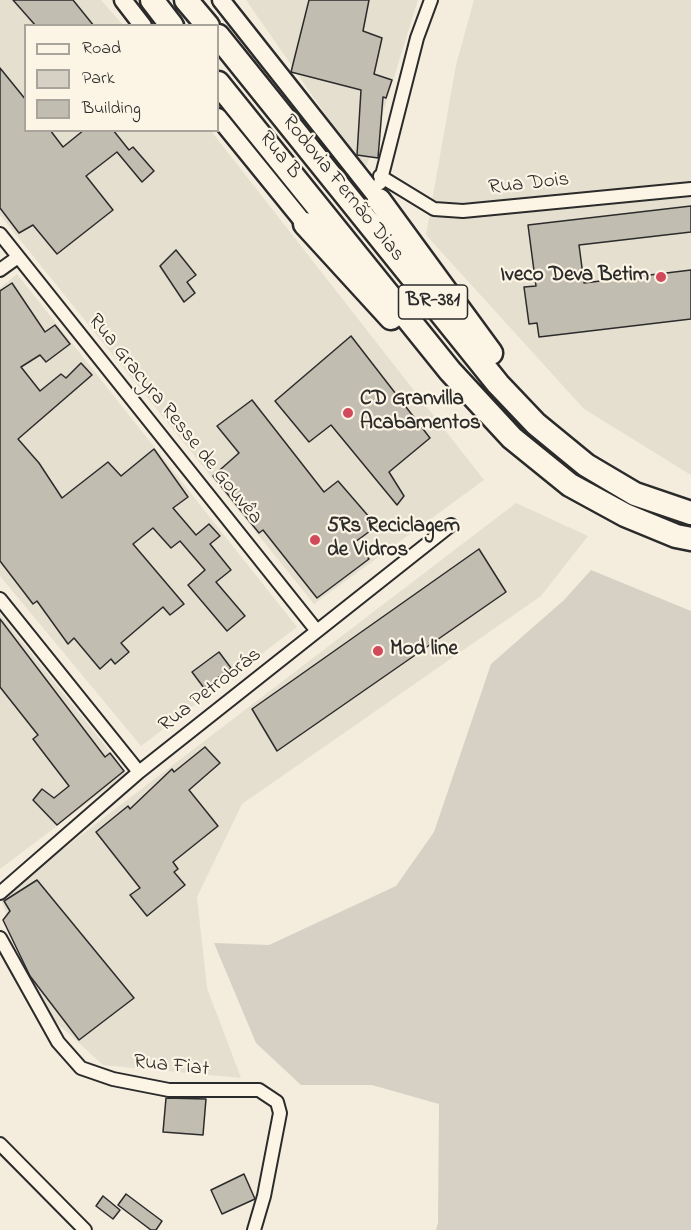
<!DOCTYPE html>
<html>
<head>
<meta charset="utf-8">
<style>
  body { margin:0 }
  #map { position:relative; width:691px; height:1230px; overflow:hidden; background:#f4edde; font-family:"Indie Flower",sans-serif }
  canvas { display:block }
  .legend { position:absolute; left:24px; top:24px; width:195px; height:108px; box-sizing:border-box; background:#fcf5e5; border:2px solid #a8a49b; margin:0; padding:8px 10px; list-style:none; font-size:18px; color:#2b2b2b }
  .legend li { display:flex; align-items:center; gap:12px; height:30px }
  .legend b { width:30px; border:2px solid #a8a49b }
</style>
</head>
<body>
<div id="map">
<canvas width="691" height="1230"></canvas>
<ul class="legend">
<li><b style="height:8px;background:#fcf5e5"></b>Road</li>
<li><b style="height:16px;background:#d6d1c4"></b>Park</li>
<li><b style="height:16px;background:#c2bdb1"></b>Building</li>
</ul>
</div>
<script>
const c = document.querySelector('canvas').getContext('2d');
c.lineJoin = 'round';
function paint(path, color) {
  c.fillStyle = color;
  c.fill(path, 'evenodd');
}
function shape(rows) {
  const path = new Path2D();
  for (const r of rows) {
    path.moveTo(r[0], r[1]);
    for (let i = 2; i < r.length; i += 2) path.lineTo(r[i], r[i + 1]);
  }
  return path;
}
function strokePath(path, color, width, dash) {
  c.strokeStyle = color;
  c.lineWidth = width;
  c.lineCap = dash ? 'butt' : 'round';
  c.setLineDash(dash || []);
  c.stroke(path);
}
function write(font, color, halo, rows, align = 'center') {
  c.font = font + ' "Indie Flower",sans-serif';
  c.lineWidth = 4.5;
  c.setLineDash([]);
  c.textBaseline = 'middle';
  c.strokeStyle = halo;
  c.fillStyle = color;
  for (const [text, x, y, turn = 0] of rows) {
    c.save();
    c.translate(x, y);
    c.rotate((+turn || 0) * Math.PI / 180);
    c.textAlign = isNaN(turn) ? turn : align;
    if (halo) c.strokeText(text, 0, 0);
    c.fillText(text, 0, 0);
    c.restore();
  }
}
paint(shape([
  [0,0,101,0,123,25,26,26,26,130,211,131,484,480,314,604,0,215],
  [246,0,418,0,365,171],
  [474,0,691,0,691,475,584,409,426,235,456,65],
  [17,274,297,627,141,746,0,576,0,288],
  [516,503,588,536,541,596,242,804,197,897,207,988,241,1078,103,1065,43,1010,0,897],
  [0,614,127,773,0,869]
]), '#e5dfd0');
paint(shape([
  [591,570,691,611,691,1230,436,1230,438,1223,439,1104,372,1085,301,1085,256,1043,214,943,269,945,396,886,434,832,491,664,564,600]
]), '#d6d1c4');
const building = shape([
  [13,0,73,0,94,26,36,26,13,0],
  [309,0,369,0,363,31,382,38,374,74,392,80,386,98,383,97,378,158,357,155,361,90,291,72,309,0],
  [0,68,26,100,26,130,50,130,63,147,84,130,113,130,129,150,133,147,154,171,142,182,117,152,86,176,113,210,57,254,33,225,19,233,0,208,0,68],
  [691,206,691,232,579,245,584,283,691,270,691,319,539,337,537,323,529,324,524,287,536,286,528,225,691,206],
  [176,250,196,275,187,282,195,293,184,302,160,266,176,250],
  [12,283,45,332,55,325,70,344,46,362,40,355,21,367,40,391,61,374,66,378,81,363,92,375,18,439,39,463,62,498,108,462,121,476,154,449,188,497,173,508,196,535,209,524,220,536,210,544,231,570,216,582,245,616,227,631,188,585,205,570,180,541,171,548,153,528,133,544,184,604,170,615,163,607,121,643,129,652,115,664,111,659,100,669,74,638,68,644,37,601,33,604,0,561,0,291,12,283],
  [351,336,430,438,389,472,404,496,397,505,331,425,309,442,275,401,351,336],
  [252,400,324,492,338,481,377,526,355,542,369,559,317,598,263,530,259,533,213,476,239,453,217,426,252,400],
  [479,549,506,592,277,751,252,709,479,549],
  [0,619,105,757,110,753,124,771,57,825,33,800,42,789,54,798,69,786,33,739,38,735,0,687,0,619],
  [219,652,231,668,204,688,192,672,219,652],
  [205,747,220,763,189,790,218,826,173,862,178,869,174,872,185,885,147,916,130,895,140,888,96,832,128,806,130,809,172,769,174,772,205,747],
  [37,880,134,998,79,1040,30,976,3,920,10,911,4,901,37,880],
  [166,1098,206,1099,203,1135,163,1132,166,1098],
  [244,1174,255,1199,222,1214,211,1190,244,1174],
  [126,1194,162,1221,156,1230,151,1230,118,1205,126,1194],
  [103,1196,120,1210,113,1219,96,1206,103,1196]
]);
paint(building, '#c2bdb1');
strokePath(building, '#2b2b2b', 1.5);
const minor = shape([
  [380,176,434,209,463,211,691,189],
  [380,183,417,38,431,0],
  [0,234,317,631],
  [0,270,18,257],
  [0,599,139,772],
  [0,893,139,772,451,525],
  [0,938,58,1042,81,1068,113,1079,169,1090,259,1090,277,1102,280,1113,264,1196,254,1230],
  [0,1144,85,1230]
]);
const tertiary = shape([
  [123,0,143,26],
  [221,0,379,200],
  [218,117,305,224]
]);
const motorway = shape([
  [152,0,172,26],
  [186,0,208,26],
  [218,36,498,384,536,424,586,465,635,494,691,513],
  [218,83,450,371,512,438,570,485,625,515,676,536,691,539],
  [379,200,491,353],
  [305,224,391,318]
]);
strokePath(minor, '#2b2b2b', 16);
strokePath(tertiary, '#2b2b2b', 21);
strokePath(motorway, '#2b2b2b', 27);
strokePath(minor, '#fcf5e5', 12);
strokePath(tertiary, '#fcf5e5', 16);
strokePath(motorway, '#fcf5e5', 22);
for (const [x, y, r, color] of [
  [661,277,6,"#d1495b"],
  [348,413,6,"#d1495b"],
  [315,540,6,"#d1495b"],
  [378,651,6,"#d1495b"]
]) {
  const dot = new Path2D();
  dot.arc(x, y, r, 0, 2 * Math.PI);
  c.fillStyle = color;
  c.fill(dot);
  strokePath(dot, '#fcf5e5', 2);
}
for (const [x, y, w] of [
  [433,302,69]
]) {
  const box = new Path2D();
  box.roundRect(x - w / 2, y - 17, w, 34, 4.5);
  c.fillStyle = '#fcf5e5';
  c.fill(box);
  strokePath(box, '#2b2b2b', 1.5);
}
write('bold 20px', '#2b2b2b', null, [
  ["BR-381",433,302]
]);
write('21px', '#2b2b2b', '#fcf5e5', [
  ["Rua B",279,156,51],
  ["Rua Dois",529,185,-6],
  ["Rodovia Fernão Dias",342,189,51],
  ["Rua Gracyra Resse de Gouvêa",174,420,51],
  ["Rua Petrobrás",211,691,-38],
  ["Rua Fiat",171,1067,6]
]);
write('bold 21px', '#2b2b2b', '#fcf5e5', [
  ["Iveco Deva Betim",649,277,"right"],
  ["CD Granvilla",360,401],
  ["Acabamentos",360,425],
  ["5Rs Reciclagem",327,528],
  ["de Vidros",327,552],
  ["Mod line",390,651]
], 'left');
</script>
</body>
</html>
